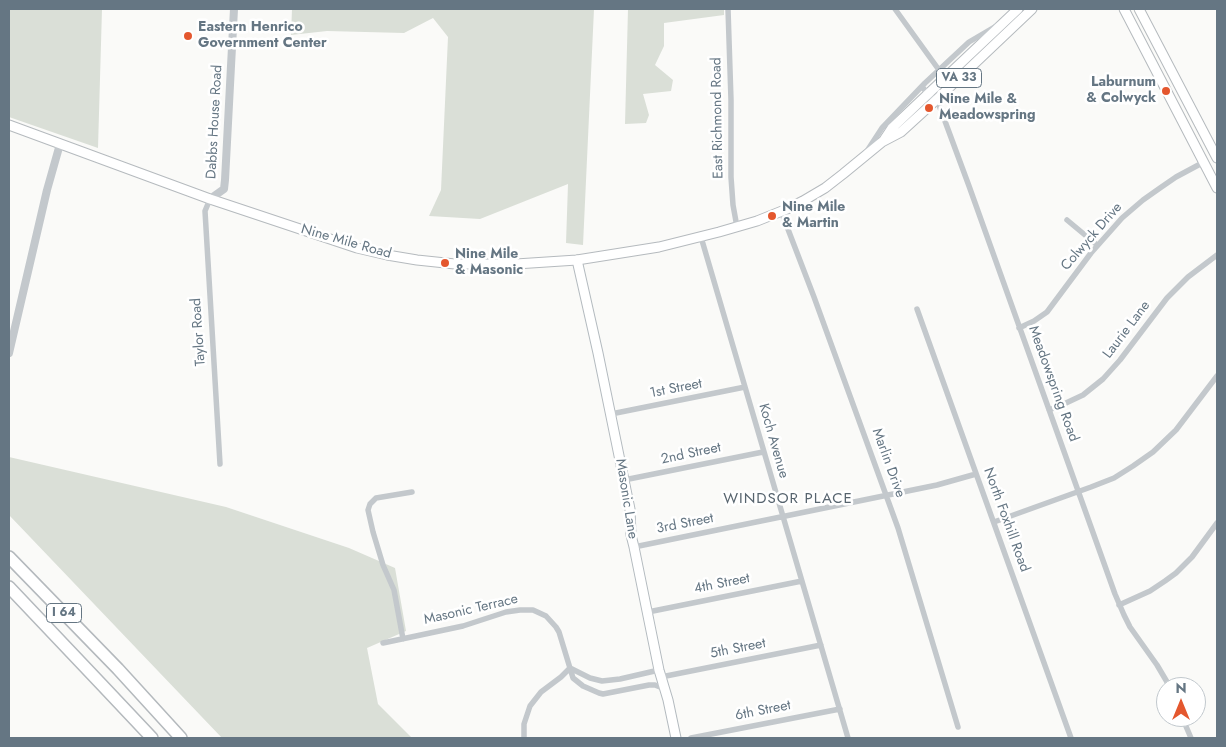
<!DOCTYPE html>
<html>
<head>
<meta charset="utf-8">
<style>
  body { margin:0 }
  #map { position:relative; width:1226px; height:747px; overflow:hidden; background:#fafaf8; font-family:Jost,sans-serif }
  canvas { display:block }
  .frame { position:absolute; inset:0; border:10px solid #657683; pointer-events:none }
  .north { position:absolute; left:1156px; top:677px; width:50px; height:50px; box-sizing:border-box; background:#fff; border:1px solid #c1c8cd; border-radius:50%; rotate:0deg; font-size:14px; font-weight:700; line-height:20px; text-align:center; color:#657683 }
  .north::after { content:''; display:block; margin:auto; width:18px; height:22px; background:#e4572e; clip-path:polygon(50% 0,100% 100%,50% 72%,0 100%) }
</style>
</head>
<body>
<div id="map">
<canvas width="1226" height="747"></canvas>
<div class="frame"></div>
<div class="north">N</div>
</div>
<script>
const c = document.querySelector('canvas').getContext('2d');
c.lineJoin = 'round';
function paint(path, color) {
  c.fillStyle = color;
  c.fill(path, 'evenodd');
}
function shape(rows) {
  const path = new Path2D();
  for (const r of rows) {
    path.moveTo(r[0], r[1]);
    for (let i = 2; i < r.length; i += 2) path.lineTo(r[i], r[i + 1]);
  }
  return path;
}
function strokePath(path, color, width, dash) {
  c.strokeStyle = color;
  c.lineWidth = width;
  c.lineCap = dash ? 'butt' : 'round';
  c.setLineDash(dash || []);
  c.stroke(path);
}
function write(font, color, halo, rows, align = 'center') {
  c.font = font + ' Jost,sans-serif';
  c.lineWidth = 5;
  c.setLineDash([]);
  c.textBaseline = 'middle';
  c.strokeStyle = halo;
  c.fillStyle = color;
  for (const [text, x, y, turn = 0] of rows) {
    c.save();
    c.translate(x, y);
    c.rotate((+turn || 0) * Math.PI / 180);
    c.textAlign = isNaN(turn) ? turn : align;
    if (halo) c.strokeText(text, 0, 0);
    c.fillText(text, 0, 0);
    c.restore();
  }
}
paint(shape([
  [9,9,102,9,98,148,9,117],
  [292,9,594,9,583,245,566,243,568,184,480,219,429,216,441,190,448,37,433,18,404,33,327,31,291,35],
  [628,9,724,9,724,15,664,23,664,46,655,65,673,80,671,91,643,94,649,115,646,123,625,124],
  [9,457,226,507,349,548,395,568,406,631,367,648,378,704,412,738,222,738,9,515]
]), '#dadfd7');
const secondary = shape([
  [577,260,598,353,624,480,630,509,631,535,634,547,659,670,668,700,676,738]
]);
const primary = shape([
  [1124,9,1217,188],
  [1139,9,1217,158],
  [9,125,210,199,357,248,387,255,417,260,455,264,516,264,577,260,659,247,719,232,757,221,787,209,803,201,825,188,843,174,882,142,901,132,935,101,1032,9],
  [884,140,892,128,1018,9]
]);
const motorway = shape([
  [9,557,118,669,181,738],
  [9,587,102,685,152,738]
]);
strokePath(secondary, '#b3babf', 11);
strokePath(primary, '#b5babe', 11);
strokePath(motorway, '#b4b9bd', 14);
strokePath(shape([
  [728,9,731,100,731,177,733,205,737,227],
  [895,9,939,70],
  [922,87,939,105,969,186,1115,594,1124,615,1130,627,1157,665,1170,687],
  [867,151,882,128,925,83,969,42,998,25],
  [210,199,205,211,220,464],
  [781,211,814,297,898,528,958,727],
  [1067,220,1097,245],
  [701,237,848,738],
  [917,309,1071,738],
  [1019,328,1034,321,1047,312,1091,253,1122,218,1143,200,1160,188,1176,177,1204,162],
  [1049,410,1066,403,1083,395,1103,379,1120,360,1167,298,1188,277,1217,255],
  [611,414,745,387],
  [624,480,763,452],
  [994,522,1091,487,1114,478,1133,466,1153,452,1176,430,1217,376],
  [634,547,937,485,976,474],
  [1119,605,1150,591,1165,581,1176,573,1192,557,1217,523],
  [648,612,802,581],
  [403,639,394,590,383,565,373,532,368,510,370,504,376,498,412,492],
  [383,643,463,626,506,612,520,610,533,610,546,616,556,627,559,632,573,678,583,686,599,693,603,694,649,685,655,685,665,689],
  [570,668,590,678,602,681,620,679,659,670],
  [661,677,821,645],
  [1182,717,1191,738],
  [524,738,524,724,530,706,541,692,561,677,570,668],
  [691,738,840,709]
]), '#c3c8cc', 5.5);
strokePath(shape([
  [210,199,224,189,225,180,234,9],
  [9,353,47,190,60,144]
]), '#c3c8cc', 8);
strokePath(secondary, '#fff', 9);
strokePath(primary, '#fff', 9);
strokePath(motorway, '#fff', 11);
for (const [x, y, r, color] of [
  [188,36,5,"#e4572e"],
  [1166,91,5,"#e4572e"],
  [929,108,5,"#e4572e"],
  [772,216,5,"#e4572e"],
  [445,263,5,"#e4572e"]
]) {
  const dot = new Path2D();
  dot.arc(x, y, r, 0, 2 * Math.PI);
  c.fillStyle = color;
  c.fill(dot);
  strokePath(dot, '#fff', 2);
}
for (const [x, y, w] of [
  [959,78,45],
  [64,613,35]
]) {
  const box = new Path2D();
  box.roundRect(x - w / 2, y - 9.5, w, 19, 4);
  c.fillStyle = '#fff';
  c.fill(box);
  strokePath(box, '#657683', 1);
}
write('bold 12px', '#657683', null, [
  ["VA 33",959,78],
  ["I 64",64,613]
]);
write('bold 14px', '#657683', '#fff', [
  ["Eastern Henrico",198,28],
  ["Government Center",198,44],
  ["Laburnum",1156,83,"right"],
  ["& Colwyck",1156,99,"right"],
  ["Nine Mile &",939,100],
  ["Meadowspring",939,116],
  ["Nine Mile",782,208],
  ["& Martin",782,224],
  ["Nine Mile",455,255],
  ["& Masonic",455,271]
], 'left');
write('14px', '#657683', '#fff', [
  ["East Richmond Road",718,118,-91],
  ["Dabbs House Road",215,122,-87],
  ["Colwyck Drive",1092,237,-49],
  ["Nine Mile Road",346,242,16],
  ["Laurie Lane",1127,330,-53],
  ["Taylor Road",199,332,-94],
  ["Meadowspring Road",1053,384,70],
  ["1st Street",676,389,-11],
  ["Koch Avenue",773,441,74],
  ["2nd Street",691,454,-12],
  ["Marlin Drive",888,463,70],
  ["Masonic Lane",626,499,81],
  ["North Foxhill Road",1006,520,70],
  ["3rd Street",685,524,-11],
  ["4th Street",722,584,-11],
  ["Masonic Terrace",471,610,-13],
  ["5th Street",738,649,-11],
  ["6th Street",763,711,-11]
]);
c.letterSpacing = '1px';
write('15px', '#57646e', '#fff', [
  ["WINDSOR PLACE",788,499]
]);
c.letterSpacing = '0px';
</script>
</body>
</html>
